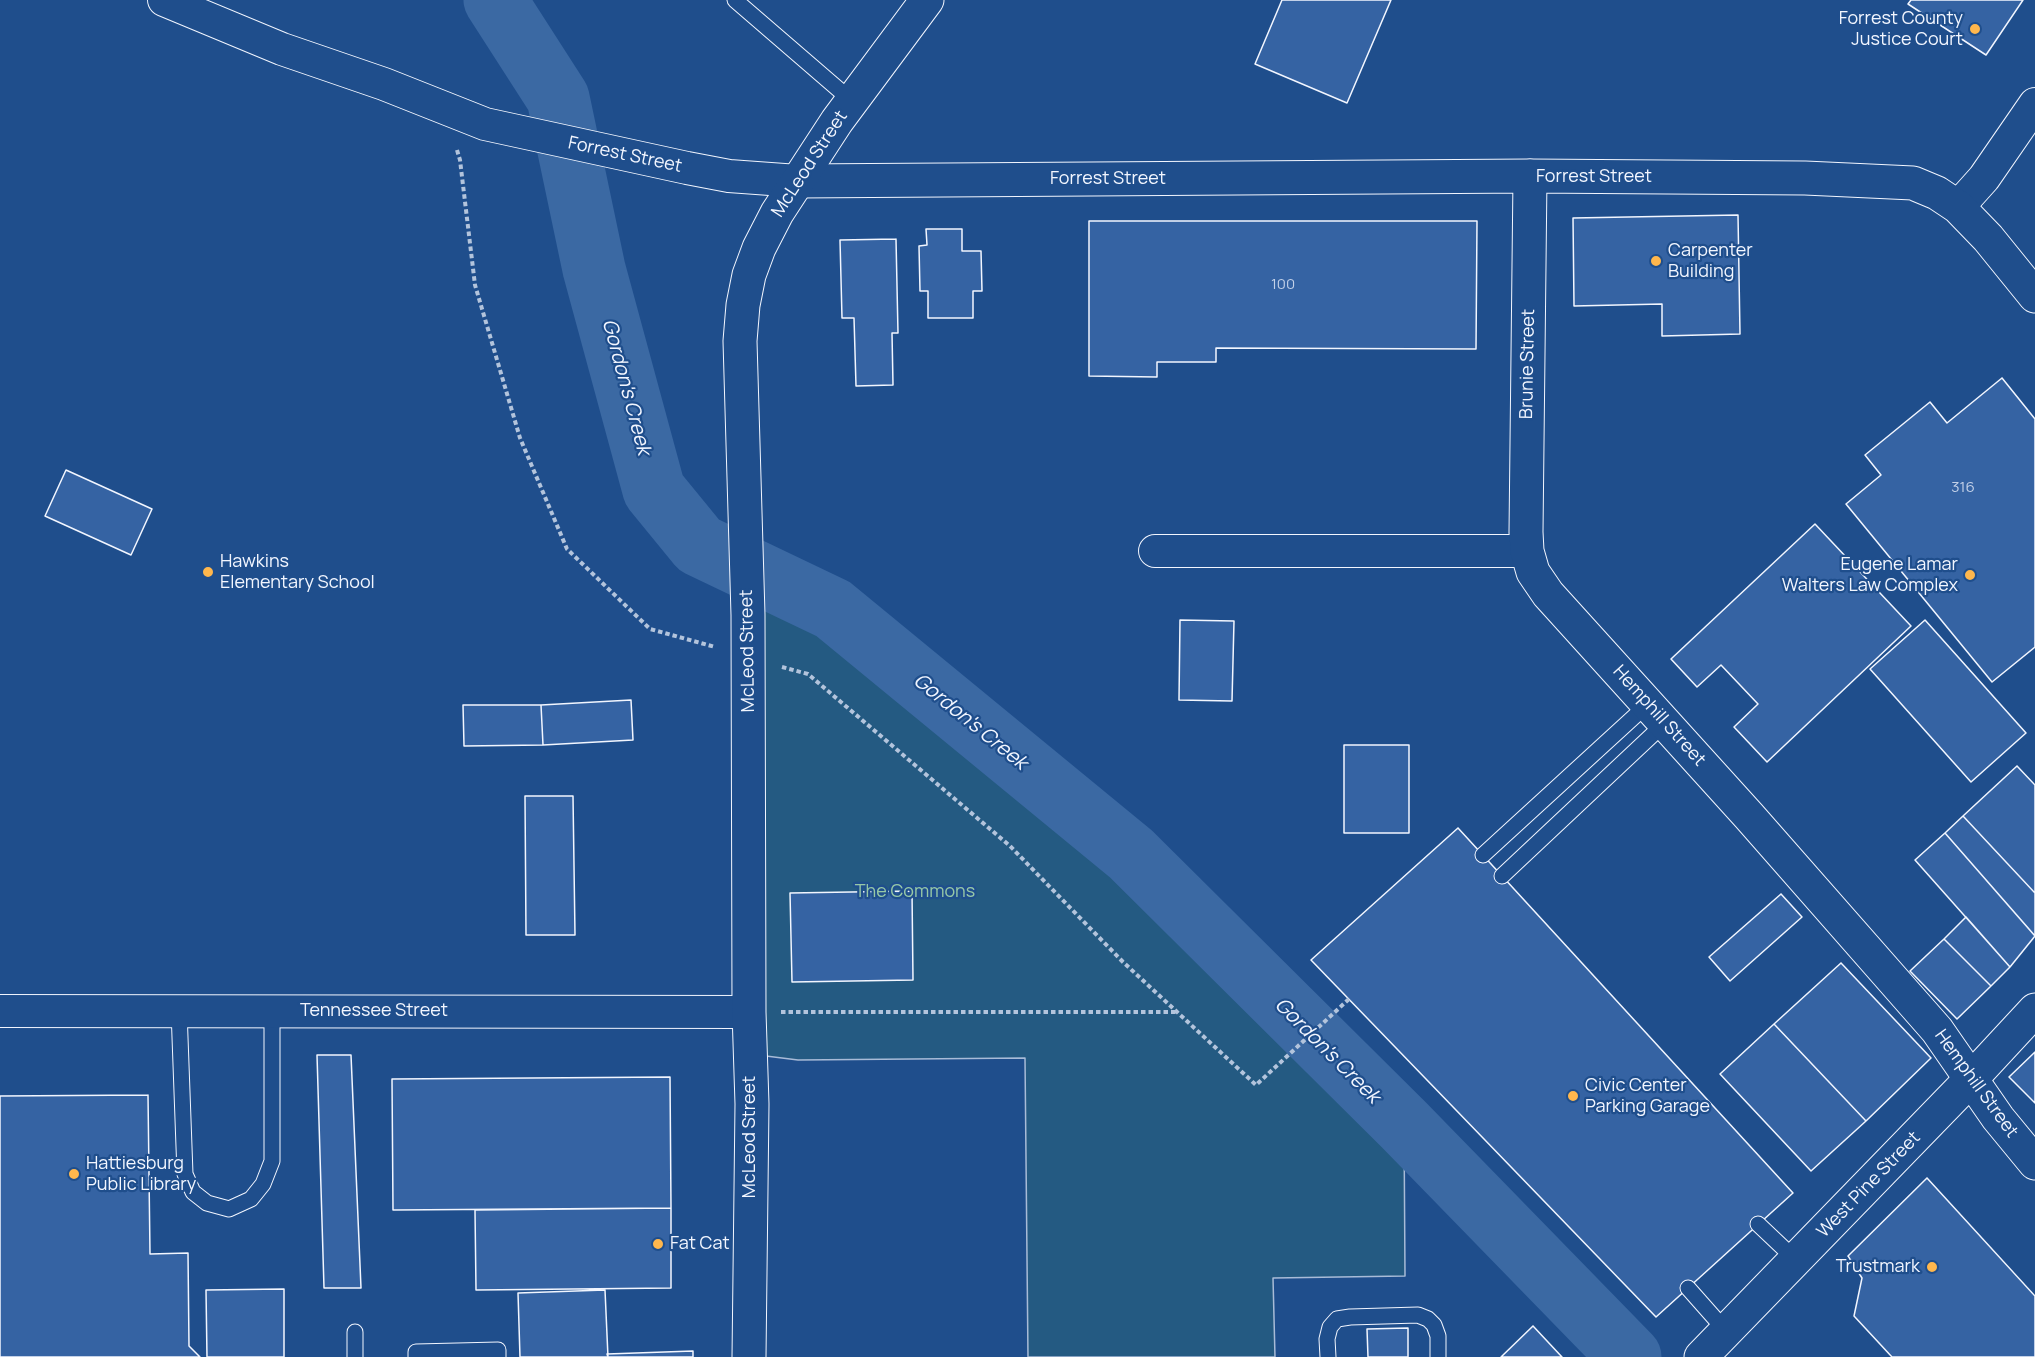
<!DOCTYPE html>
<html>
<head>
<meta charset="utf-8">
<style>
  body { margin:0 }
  canvas { display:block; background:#1f4e8c }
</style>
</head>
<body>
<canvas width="2035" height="1357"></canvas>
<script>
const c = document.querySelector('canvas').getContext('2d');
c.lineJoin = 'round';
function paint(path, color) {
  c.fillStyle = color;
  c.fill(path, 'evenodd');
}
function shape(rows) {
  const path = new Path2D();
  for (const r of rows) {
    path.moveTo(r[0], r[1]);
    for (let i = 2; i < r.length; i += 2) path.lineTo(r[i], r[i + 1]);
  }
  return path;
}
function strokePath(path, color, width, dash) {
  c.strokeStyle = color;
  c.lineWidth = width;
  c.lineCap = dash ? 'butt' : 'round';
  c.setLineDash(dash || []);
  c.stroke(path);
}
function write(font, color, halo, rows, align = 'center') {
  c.font = font + ' Manrope,sans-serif';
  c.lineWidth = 4.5;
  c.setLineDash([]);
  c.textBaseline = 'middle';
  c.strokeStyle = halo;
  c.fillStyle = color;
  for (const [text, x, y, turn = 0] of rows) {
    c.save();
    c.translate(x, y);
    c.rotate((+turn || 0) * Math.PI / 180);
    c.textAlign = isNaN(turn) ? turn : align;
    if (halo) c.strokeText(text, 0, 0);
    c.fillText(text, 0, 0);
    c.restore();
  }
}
const green = shape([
  [741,565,833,609,1131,854,1404,1125,1405,1276,1273,1278,1275,1357,1028,1357,1025,1058,798,1060,750,1054,741,565]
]);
paint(green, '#245a82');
strokePath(green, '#a8bbd7', 1.5);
strokePath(shape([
  [495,0,558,98,594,269,654,490,699,545,833,609,1131,854,1404,1125,1630,1357]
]), '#3b69a3', 63);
const building = shape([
  [1282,0,1391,0,1347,103,1255,64,1282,0],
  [1911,0,2023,0,1986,55,1908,4,1911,0],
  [1738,215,1740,334,1662,336,1662,304,1574,306,1573,218,1738,215],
  [1089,221,1477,221,1476,349,1216,348,1216,362,1157,362,1157,377,1089,376,1089,221],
  [926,229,962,229,962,251,981,251,982,291,973,291,973,318,928,318,928,291,920,291,919,246,927,245,926,229],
  [896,239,898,333,892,333,893,385,856,386,854,318,842,318,840,240,896,239],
  [2002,378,2035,419,2035,647,1992,682,1846,504,1881,475,1865,455,1930,402,1947,423,2002,378],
  [66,470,152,509,131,555,45,516,66,470],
  [1815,524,1911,626,1767,762,1734,727,1758,704,1721,665,1697,687,1671,659,1815,524],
  [1180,620,1234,621,1232,701,1179,700,1180,620],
  [1925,620,2026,733,1971,782,1870,669,1925,620],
  [631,700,633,740,543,745,541,705,631,700],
  [463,705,541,705,543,745,464,746,463,705],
  [1344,745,1409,745,1409,833,1344,833,1344,745],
  [2017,766,2035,785,2035,893,1963,816,2017,766],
  [525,796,573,796,575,935,526,935,525,796],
  [1963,816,2035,893,2035,936,1945,833,1963,816],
  [1458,828,1793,1193,1656,1317,1311,960,1458,828],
  [1945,833,2035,936,2010,967,1915,860,1945,833],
  [912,891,913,980,792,982,790,893,912,891],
  [1781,894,1802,917,1730,981,1709,957,1781,894],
  [1966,917,2010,967,1991,986,1944,939,1966,917],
  [1944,939,1991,986,1957,1019,1910,971,1944,939],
  [1841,963,1931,1058,1866,1121,1774,1024,1841,963],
  [1774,1024,1866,1121,1811,1171,1720,1074,1774,1024],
  [2035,1052,2035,1103,2009,1077,2035,1052],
  [317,1055,351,1055,361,1288,324,1288,317,1055],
  [670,1077,671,1208,393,1210,392,1079,670,1077],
  [148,1095,150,1254,188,1253,189,1346,200,1357,0,1357,0,1096,148,1095],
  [1927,1178,2035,1296,2035,1357,1892,1357,1854,1316,1862,1278,1848,1256,1927,1178],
  [671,1208,671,1288,476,1290,475,1210,671,1208],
  [284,1289,284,1357,207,1357,206,1290,284,1289],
  [605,1290,608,1357,520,1357,518,1293,605,1290],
  [1533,1326,1562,1357,1501,1357,1533,1326],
  [1408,1328,1408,1357,1368,1357,1367,1329,1408,1328],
  [693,1351,693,1357,608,1357,607,1354,693,1351]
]);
paint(building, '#3563a3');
strokePath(building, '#f2f6ff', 1.5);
const service = shape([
  [735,0,852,101],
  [1483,855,1648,704],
  [1502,876,1665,723],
  [179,1010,185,1174,193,1192,207,1203,229,1209,251,1199,263,1184,272,1161,272,1011],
  [1758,1224,1796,1260],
  [1688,1288,1726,1331],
  [355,1332,355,1357],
  [416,1357,416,1352,498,1350,498,1357],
  [1328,1357,1327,1339,1330,1327,1337,1319,1350,1317,1418,1315,1428,1319,1434,1325,1438,1336,1438,1357]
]);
const minor = shape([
  [164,0,282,49,384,84,485,124,687,168,729,176,798,181],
  [1958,207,1984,178,2035,104],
  [1155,551,1527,551],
  [0,1011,749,1012]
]);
const tertiary = shape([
  [1530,176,1526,532,1527,551,1533,572,1548,594,1749,816,1937,1030,1998,1118,2035,1163],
  [798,181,1530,176,1805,178,1913,183,1937,193,1958,207,1988,238,2035,296]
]);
const secondary = shape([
  [749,1357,752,1104,749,1012,748,615,740,341,743,305,749,275,759,248,777,213,837,121,927,0]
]);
const primary = shape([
  [1701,1357,1971,1079,2035,1010]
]);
strokePath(service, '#f2f6ff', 17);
strokePath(minor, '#f2f6ff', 34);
strokePath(tertiary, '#f2f6ff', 35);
strokePath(secondary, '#f2f6ff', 35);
strokePath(primary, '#f2f6ff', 35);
strokePath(shape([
  [457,150,460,160,475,285,520,438,567,549,650,629,715,647],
  [782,667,808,674,1010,846,1123,962,1256,1085,1349,999],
  [781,1012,1178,1012]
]), '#b3c4dc', 4, [4.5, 3]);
strokePath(service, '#1f4e8c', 15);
strokePath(minor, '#1f4e8c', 32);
strokePath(tertiary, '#1f4e8c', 33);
strokePath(secondary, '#1f4e8c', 33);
strokePath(primary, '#1f4e8c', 33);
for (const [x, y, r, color] of [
  [1975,29,6,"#ffb74d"],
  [1656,261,6,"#ffb74d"],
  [208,572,6,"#ffb74d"],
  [1970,575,6,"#ffb74d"],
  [1573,1096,6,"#ffb74d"],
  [74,1174,6,"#ffb74d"],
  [658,1244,6,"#ffb74d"],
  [1932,1267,6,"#ffb74d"]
]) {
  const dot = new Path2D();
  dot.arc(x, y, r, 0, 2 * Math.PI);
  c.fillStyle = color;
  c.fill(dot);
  strokePath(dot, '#1f4e8c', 2);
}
write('15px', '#c3d1e8', null, [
  ["100",1283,285],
  ["316",1963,488]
]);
write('18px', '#f2f6ff', '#1f4e8c', [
  ["Forrest County",1963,19,"right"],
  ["Justice Court",1963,40,"right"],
  ["Carpenter",1668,251],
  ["Building",1668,272],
  ["Hawkins",220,562],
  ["Elementary School",220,583],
  ["Eugene Lamar",1958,565,"right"],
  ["Walters Law Complex",1958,586,"right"],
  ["Civic Center",1585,1086],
  ["Parking Garage",1585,1107],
  ["Hattiesburg",86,1164],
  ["Public Library",86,1185],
  ["Fat Cat",670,1244],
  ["Trustmark",1920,1267,"right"]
], 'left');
write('18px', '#f2f6ff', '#1f4e8c', [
  ["Forrest Street",625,155,12],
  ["McLeod Street",810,164,-57],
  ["Forrest Street",1594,177],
  ["Forrest Street",1108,179],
  ["Brunie Street",1528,364,-89],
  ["McLeod Street",748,651,-91],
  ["Hemphill Street",1659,716,48],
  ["Tennessee Street",374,1011],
  ["Hemphill Street",1976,1084,54],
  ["McLeod Street",750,1137,-90],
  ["West Pine Street",1869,1185,-46]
]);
write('18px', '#97c8a6', '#1f4e8c', [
  ["The Commons",915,892]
]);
write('italic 20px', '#f2f6ff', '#1f4e8c', [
  ["Gordon's Creek",626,387,75],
  ["Gordon's Creek",970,722,39],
  ["Gordon's Creek",1327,1051,45]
]);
</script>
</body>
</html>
